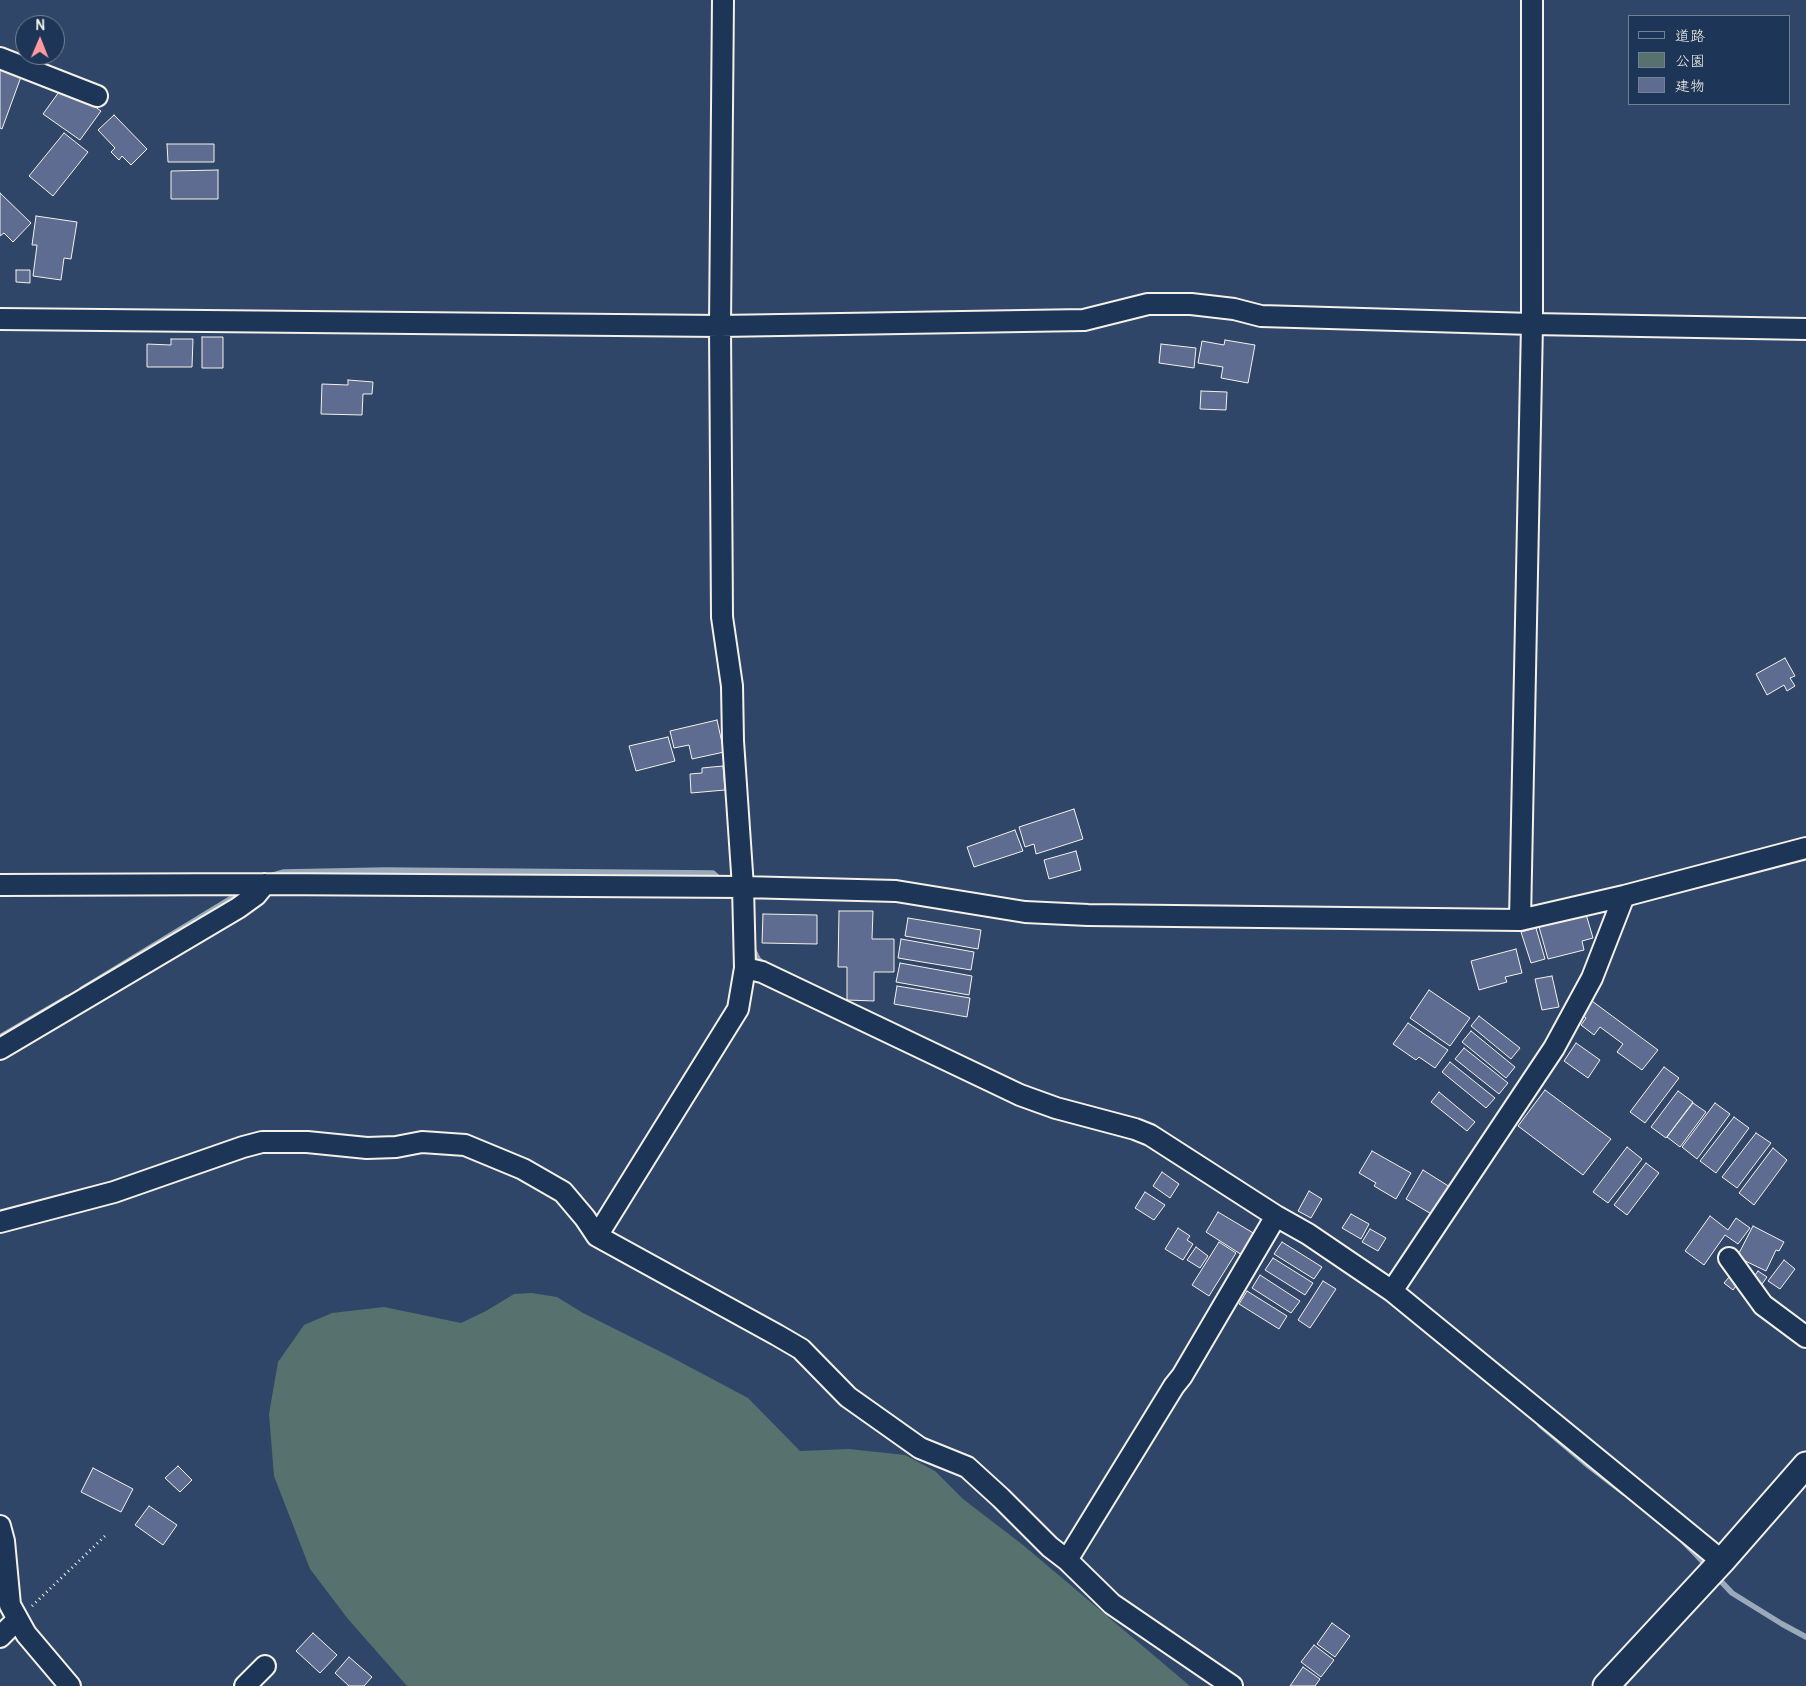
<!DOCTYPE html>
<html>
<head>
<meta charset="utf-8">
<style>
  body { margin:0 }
  #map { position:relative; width:1806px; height:1686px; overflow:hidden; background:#304668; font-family:Pangolin,"Klee One",sans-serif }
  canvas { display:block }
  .legend { position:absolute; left:1628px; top:15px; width:162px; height:90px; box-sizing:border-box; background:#1d3557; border:1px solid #738091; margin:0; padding:6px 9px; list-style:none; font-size:15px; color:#f4f1e8 }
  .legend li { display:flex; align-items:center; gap:10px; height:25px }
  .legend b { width:25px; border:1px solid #738091 }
  .north { position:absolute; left:15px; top:15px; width:50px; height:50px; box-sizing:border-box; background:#1d3557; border:1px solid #738091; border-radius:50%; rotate:1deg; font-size:14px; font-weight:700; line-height:20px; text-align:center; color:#f4f1e8 }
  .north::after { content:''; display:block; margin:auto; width:18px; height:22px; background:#ff9aa2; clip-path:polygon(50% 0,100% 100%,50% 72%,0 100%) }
</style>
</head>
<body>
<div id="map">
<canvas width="1806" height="1686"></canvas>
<ul class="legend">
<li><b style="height:6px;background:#1d3557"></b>道路</li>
<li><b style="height:14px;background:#57716e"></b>公園</li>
<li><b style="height:14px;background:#5d6c90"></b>建物</li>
</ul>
<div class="north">N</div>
</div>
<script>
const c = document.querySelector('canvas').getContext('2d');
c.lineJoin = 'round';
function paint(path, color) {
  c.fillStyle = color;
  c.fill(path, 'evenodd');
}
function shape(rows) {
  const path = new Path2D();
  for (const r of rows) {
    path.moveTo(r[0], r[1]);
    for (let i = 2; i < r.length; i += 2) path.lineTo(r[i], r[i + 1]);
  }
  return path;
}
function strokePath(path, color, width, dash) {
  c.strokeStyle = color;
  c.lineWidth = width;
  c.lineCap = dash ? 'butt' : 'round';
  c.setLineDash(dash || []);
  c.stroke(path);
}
paint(shape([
  [532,1293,557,1297,583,1313,671,1357,748,1398,800,1451,849,1449,905,1455,935,1471,963,1499,1023,1545,1190,1686,407,1686,348,1619,310,1569,274,1476,269,1414,278,1362,304,1325,332,1313,384,1307,461,1323,486,1311,514,1294]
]), '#57716e');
strokePath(shape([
  [270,876,284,872,385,870,713,873,722,881],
  [753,949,758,959,765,965],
  [82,989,243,891],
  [0,1037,67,998],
  [1540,1425,1585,1463,1624,1493],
  [1683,1541,1708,1567],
  [1716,1576,1732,1593,1782,1624,1806,1637]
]), '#9aaaba', 5.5);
const building = shape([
  [0,66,22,74,2,129,0,128,0,66],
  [64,85,101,111,80,140,43,114,64,85],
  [114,115,147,149,131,165,122,156,119,160,111,152,115,148,98,130,114,115],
  [64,133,88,152,53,196,29,176,64,133],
  [167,144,214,144,214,162,168,162,167,144],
  [218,170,218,199,171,199,171,171,218,170],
  [0,193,31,223,13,242,4,233,0,236,0,193],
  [36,216,77,222,71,259,64,258,61,280,33,276,37,245,32,245,36,216],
  [16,270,30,270,30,283,16,282,16,270],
  [202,337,223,337,223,368,202,368,202,337],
  [171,339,193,339,192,367,147,367,147,344,171,345,171,339],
  [1225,340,1255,345,1248,383,1221,378,1223,367,1198,363,1202,341,1224,345,1225,340],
  [1161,344,1196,348,1194,368,1159,363,1161,344],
  [348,380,373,382,372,394,363,394,362,415,321,414,322,384,348,385,348,380],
  [1201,391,1227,392,1226,410,1200,409,1201,391],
  [1785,658,1795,676,1790,678,1795,686,1787,691,1784,685,1767,695,1756,674,1785,658],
  [717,720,724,752,692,759,689,745,674,748,670,731,717,720],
  [668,737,675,761,636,771,629,746,668,737],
  [723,766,725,790,691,793,690,774,702,773,702,768,723,766],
  [1074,809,1083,839,1036,854,1034,844,1025,847,1019,827,1074,809],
  [1015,830,1023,851,974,867,967,847,1015,830],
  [1076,851,1081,870,1049,879,1044,860,1076,851],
  [839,911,873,911,872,939,894,939,894,972,874,972,874,1001,847,1000,847,967,838,967,839,911],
  [763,914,817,915,817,944,762,943,763,914],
  [1586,914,1593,938,1582,941,1584,950,1548,959,1539,927,1586,914],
  [908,918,981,930,978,949,905,936,908,918],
  [1536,928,1545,959,1531,963,1521,932,1536,928],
  [901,939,974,952,971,970,898,958,901,939],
  [1516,949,1522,973,1505,977,1507,982,1479,990,1471,961,1516,949],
  [900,963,972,976,969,995,896,982,900,963],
  [1552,976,1559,1007,1542,1010,1535,979,1552,976],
  [897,986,970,998,967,1017,894,1004,897,986],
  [1429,990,1470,1018,1450,1046,1410,1018,1429,990],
  [1592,1001,1658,1050,1642,1070,1617,1052,1623,1044,1600,1027,1594,1035,1581,1025,1586,1018,1582,1015,1592,1001],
  [1479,1016,1520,1048,1511,1059,1471,1026,1479,1016],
  [1408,1023,1448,1050,1435,1068,1419,1057,1416,1060,1393,1044,1408,1023],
  [1471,1031,1515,1067,1506,1078,1462,1042,1471,1031],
  [1576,1043,1600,1060,1588,1078,1564,1061,1576,1043],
  [1464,1048,1508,1083,1499,1094,1455,1059,1464,1048],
  [1450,1062,1495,1098,1486,1108,1442,1072,1450,1062],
  [1664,1067,1679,1078,1645,1123,1630,1112,1664,1067],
  [1545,1090,1611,1139,1583,1175,1518,1126,1545,1090],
  [1678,1091,1693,1102,1666,1138,1651,1127,1678,1091],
  [1439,1092,1475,1122,1467,1131,1431,1102,1439,1092],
  [1693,1103,1706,1112,1680,1147,1667,1137,1693,1103],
  [1715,1103,1730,1114,1697,1159,1682,1147,1715,1103],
  [1734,1117,1749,1128,1716,1173,1700,1161,1734,1117],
  [1756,1133,1771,1143,1737,1188,1722,1177,1756,1133],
  [1627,1147,1642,1159,1608,1203,1593,1192,1627,1147],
  [1773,1148,1787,1160,1754,1205,1739,1193,1773,1148],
  [1372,1151,1411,1173,1396,1199,1374,1186,1376,1183,1359,1173,1372,1151],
  [1646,1163,1659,1173,1627,1215,1614,1205,1646,1163],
  [1423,1170,1450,1187,1433,1215,1406,1199,1423,1170],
  [1162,1172,1179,1184,1170,1198,1153,1186,1162,1172],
  [1309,1191,1322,1199,1311,1218,1298,1211,1309,1191],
  [1145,1192,1165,1205,1154,1220,1135,1208,1145,1192],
  [1218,1212,1255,1234,1242,1255,1206,1232,1218,1212],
  [1351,1214,1369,1224,1361,1239,1342,1228,1351,1214],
  [1710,1216,1728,1230,1736,1218,1750,1228,1738,1244,1725,1235,1704,1265,1685,1251,1710,1216],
  [1753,1226,1784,1242,1779,1251,1776,1250,1766,1271,1737,1257,1753,1226],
  [1178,1228,1190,1236,1187,1240,1193,1244,1183,1260,1165,1249,1178,1228],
  [1370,1229,1386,1238,1378,1251,1362,1242,1370,1229],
  [1219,1242,1236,1253,1209,1296,1192,1285,1219,1242],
  [1282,1242,1322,1267,1314,1279,1274,1254,1282,1242],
  [1196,1247,1208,1256,1200,1268,1187,1260,1196,1247],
  [1273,1258,1313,1283,1305,1295,1265,1270,1273,1258],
  [1784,1260,1795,1269,1780,1289,1768,1281,1784,1260],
  [1758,1271,1767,1277,1760,1287,1751,1281,1758,1271],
  [1260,1275,1300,1301,1291,1313,1252,1288,1260,1275],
  [1730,1276,1739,1282,1733,1290,1724,1283,1730,1276],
  [1323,1281,1336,1289,1310,1328,1298,1320,1323,1281],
  [1247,1291,1287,1316,1279,1329,1239,1304,1247,1291],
  [178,1466,192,1480,180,1492,165,1478,178,1466],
  [93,1468,133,1489,121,1512,81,1492,93,1468],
  [149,1506,177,1525,163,1545,135,1525,149,1506],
  [1332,1623,1350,1636,1335,1657,1317,1644,1332,1623],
  [313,1633,337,1655,320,1673,296,1651,313,1633],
  [1314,1645,1334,1660,1321,1677,1301,1662,1314,1645],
  [349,1657,372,1677,364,1686,349,1686,335,1673,349,1657],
  [1303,1667,1320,1679,1315,1686,1290,1686,1303,1667]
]);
paint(building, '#5d6c90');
strokePath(building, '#f4f1e8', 1);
const minor = shape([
  [0,58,97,96],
  [0,319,720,326,1084,320,1148,304,1191,304,1234,309,1261,316,1532,324,1806,329],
  [0,885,265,884,743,887,896,891,1025,912,1088,915,1520,920,1624,896,1806,848],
  [1520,920,1532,324,1532,0],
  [745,968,762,972,1020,1095,1056,1108,1135,1129,1150,1135,1276,1216,1308,1234,1392,1291,1722,1561],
  [0,1049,238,908,256,895,265,884],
  [0,1222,114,1192,243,1147,262,1142,307,1142,367,1148,396,1147,422,1142,465,1145,523,1169,563,1192,585,1218,597,1236,777,1335,801,1349,848,1397,920,1448,967,1467,1001,1498,1050,1547,1067,1560,1112,1604,1232,1686],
  [597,1236,738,1009,745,968,743,887,733,741,732,686,722,617,720,326,723,0],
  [1729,1258,1763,1305,1806,1337],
  [1392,1291,1554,1048,1592,978,1624,896],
  [0,1526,4,1541,10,1605,26,1634,70,1686],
  [1067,1560,1174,1386,1182,1376,1276,1216],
  [0,1637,17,1620],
  [245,1686,265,1666]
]);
const tertiary = shape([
  [1606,1686,1722,1561,1806,1465]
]);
strokePath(minor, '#f4f1e8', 24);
strokePath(tertiary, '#f4f1e8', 29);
strokePath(shape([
  [32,1606,105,1536]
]), '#f4f1e8', 3, [1, 4]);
strokePath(minor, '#1d3557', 20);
strokePath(tertiary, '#1d3557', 25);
</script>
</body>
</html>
